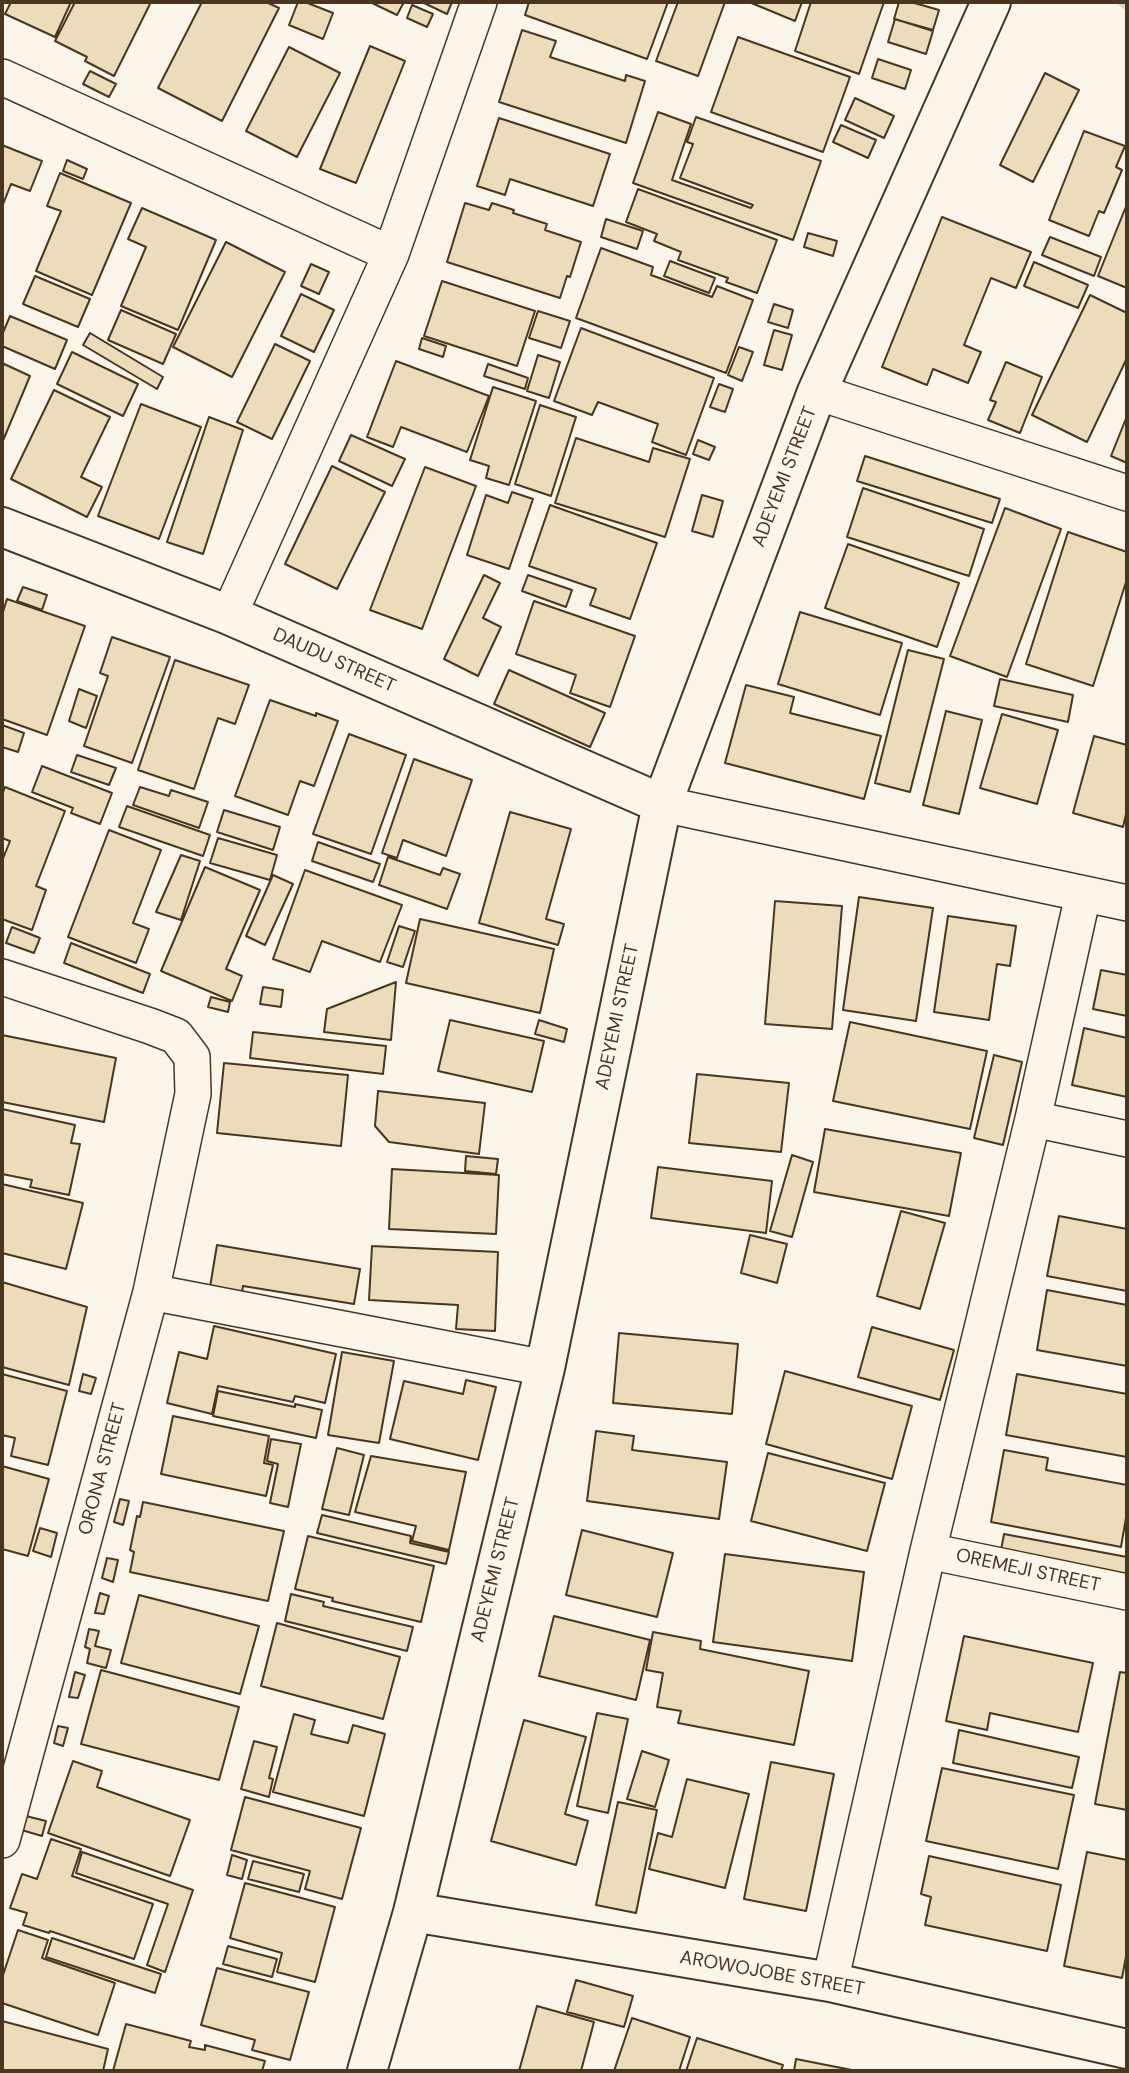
<!DOCTYPE html>
<html>
<head>
<meta charset="utf-8">
<style>
  body { margin:0 }
  #map { position:relative; width:1129px; height:2073px; overflow:hidden; background:#fbf6e9; font-family:"DM Sans",sans-serif }
  canvas { display:block }
  .frame { position:absolute; inset:0; border:4px solid #4a3520; pointer-events:none }
</style>
</head>
<body>
<div id="map">
<canvas width="1129" height="2073"></canvas>
<div class="frame"></div>
</div>
<script>
const c = document.querySelector('canvas').getContext('2d');
c.lineJoin = 'round';
function shape(rows) {
  const path = new Path2D();
  for (const r of rows) {
    path.moveTo(r[0], r[1]);
    for (let i = 2; i < r.length; i += 2) path.lineTo(r[i], r[i + 1]);
  }
  return path;
}
function strokePath(path, color, width, dash) {
  c.strokeStyle = color;
  c.lineWidth = width;
  c.lineCap = dash ? 'butt' : 'round';
  c.setLineDash(dash || []);
  c.stroke(path);
}
function paint(path, color) {
  c.fillStyle = color;
  c.fill(path, 'evenodd');
}
function write(font, color, halo, rows, align = 'center') {
  c.font = font + ' "DM Sans",sans-serif';
  c.lineWidth = 5;
  c.setLineDash([]);
  c.textBaseline = 'middle';
  c.strokeStyle = halo;
  c.fillStyle = color;
  for (const [text, x, y, turn = 0] of rows) {
    c.save();
    c.translate(x, y);
    c.rotate((+turn || 0) * Math.PI / 180);
    c.textAlign = isNaN(turn) ? turn : align;
    if (halo) c.strokeText(text, 0, 0);
    c.fillText(text, 0, 0);
    c.restore();
  }
}
strokePath(shape([
  [1124,2,1127,4]
]), '#dcd4c6', 12);
const building = shape([
  [11,2,71,2,55,37,5,14,11,2],
  [75,2,151,2,114,76,85,61,87,57,55,41,75,2],
  [202,2,266,2,279,8,222,121,158,88,202,2],
  [298,2,305,2,333,13,323,39,289,25,298,2],
  [370,2,404,2,397,15,370,2],
  [422,2,452,2,447,14,422,2],
  [529,2,668,2,647,59,525,15,529,2],
  [678,2,725,2,698,76,656,61,678,2],
  [749,2,802,2,795,21,749,2],
  [811,2,884,2,859,74,795,51,811,2],
  [899,2,911,2,939,10,933,30,894,19,899,2],
  [412,5,433,14,427,27,407,18,412,5],
  [895,19,933,31,926,54,888,42,895,19],
  [522,30,556,41,550,57,625,81,626,75,645,81,626,143,499,102,522,30],
  [738,37,850,77,823,152,711,112,738,37],
  [370,46,405,61,356,183,320,169,370,46],
  [289,47,340,73,297,157,246,131,289,47],
  [878,59,911,70,905,89,872,78,878,59],
  [90,71,116,84,109,97,83,84,90,71],
  [1045,73,1079,90,1033,182,1000,165,1045,73],
  [855,98,894,116,884,138,845,120,855,98],
  [658,112,691,124,672,180,751,208,753,205,680,178,693,144,687,142,696,117,821,161,793,240,633,183,658,112],
  [499,118,610,154,593,206,510,179,505,195,477,186,499,118],
  [841,125,876,140,868,158,833,142,841,125],
  [1084,131,1125,146,1116,167,1122,170,1104,213,1099,211,1089,236,1049,220,1084,131],
  [2,145,42,161,30,191,11,184,2,207,2,145],
  [67,160,87,169,83,179,63,171,67,160],
  [60,173,131,203,92,295,36,271,61,211,47,206,60,173],
  [638,189,777,240,757,293,726,282,728,278,678,260,681,252,654,241,657,234,626,222,638,189],
  [465,203,489,210,492,203,514,210,513,213,547,224,545,230,581,242,570,277,567,276,560,298,447,262,465,203],
  [1127,204,1127,288,1098,276,1127,204],
  [142,208,216,240,178,330,121,306,146,247,128,239,142,208],
  [942,217,1031,252,1016,288,991,278,964,345,981,352,968,383,933,369,927,385,882,367,942,217],
  [606,219,643,231,637,249,601,237,606,219],
  [808,233,837,241,833,256,804,247,808,233],
  [1050,237,1101,257,1094,276,1042,255,1050,237],
  [226,242,285,272,232,377,173,347,226,242],
  [601,248,653,267,651,275,712,297,717,286,753,300,726,373,576,318,601,248],
  [670,261,715,278,709,293,664,276,670,261],
  [1034,262,1088,285,1078,308,1024,286,1034,262],
  [311,264,329,272,319,294,301,286,311,264],
  [35,276,90,299,78,327,23,304,35,276],
  [442,281,535,311,517,366,424,336,442,281],
  [301,294,334,310,314,352,281,336,301,294],
  [1090,295,1127,313,1127,358,1087,442,1032,415,1090,295],
  [774,304,793,310,788,328,768,322,774,304],
  [121,310,176,334,163,364,108,340,121,310],
  [538,311,570,321,561,348,529,338,538,311],
  [10,316,67,340,55,369,2,346,2,335,10,316],
  [581,328,714,378,686,455,652,442,658,424,598,402,592,415,554,401,581,328],
  [774,330,792,335,782,370,764,365,774,330],
  [90,333,163,377,157,389,83,345,90,333],
  [422,338,446,346,443,357,419,349,422,338],
  [275,344,310,361,272,439,237,422,275,344],
  [739,347,753,352,742,381,728,375,739,347],
  [72,352,138,384,123,416,57,384,72,352],
  [538,355,560,362,549,398,527,391,538,355],
  [396,361,489,396,467,452,401,427,393,447,367,437,396,361],
  [1006,362,1042,377,1020,433,988,420,996,402,990,400,1006,362],
  [2,363,30,376,2,443,2,363],
  [488,364,528,378,525,389,484,376,488,364],
  [719,384,733,389,725,412,710,407,719,384],
  [493,387,536,401,509,485,486,478,489,466,470,460,493,387],
  [54,390,110,417,81,477,102,487,87,517,11,479,54,390],
  [141,404,201,427,159,539,98,516,141,404],
  [540,405,576,417,551,496,515,484,540,405],
  [1127,416,1127,463,1111,456,1127,416],
  [209,417,243,430,203,554,167,542,209,417],
  [351,435,405,459,392,486,339,461,351,435],
  [576,438,649,462,653,448,690,459,665,537,555,503,576,438],
  [698,440,715,447,709,460,693,454,698,440],
  [865,456,1000,499,992,523,857,481,865,456],
  [332,466,385,492,337,589,285,564,332,466],
  [425,467,476,486,422,629,370,610,425,467],
  [863,488,984,529,969,576,847,537,863,488],
  [512,492,533,499,509,569,467,555,486,495,508,503,512,492],
  [702,495,723,501,713,537,692,531,702,495],
  [550,505,657,543,630,619,590,605,596,589,529,566,550,505],
  [1005,508,1061,529,1007,677,950,656,1005,508],
  [1068,532,1127,552,1127,579,1093,686,1026,664,1068,532],
  [848,544,959,583,937,647,825,608,848,544],
  [484,575,500,583,483,618,501,627,478,676,444,659,484,575],
  [528,575,572,590,566,607,522,591,528,575],
  [23,587,47,595,42,610,17,601,23,587],
  [7,599,85,626,47,735,2,719,2,615,7,599],
  [534,601,635,636,610,707,570,693,576,675,516,654,534,601],
  [800,612,902,643,880,715,778,684,800,612],
  [112,637,170,657,132,763,84,746,108,676,100,673,112,637],
  [908,650,944,659,910,792,875,783,908,650],
  [175,660,249,685,235,724,218,718,194,789,138,770,175,660],
  [509,670,605,713,590,747,494,704,509,670],
  [1000,679,1073,695,1068,722,994,706,1000,679],
  [746,685,794,697,790,713,881,736,864,799,725,763,746,685],
  [79,689,97,696,86,728,69,721,79,689],
  [270,700,316,716,316,713,338,721,314,786,300,781,288,815,235,796,270,700],
  [946,711,982,720,959,814,923,805,946,711],
  [1002,714,1058,730,1037,804,980,788,1002,714],
  [2,725,24,733,18,752,2,747,2,725],
  [349,734,406,755,371,854,313,834,349,734],
  [1094,736,1127,745,1127,810,1123,827,1073,813,1094,736],
  [77,755,116,768,109,785,71,772,77,755],
  [414,759,472,780,446,856,403,840,397,858,382,853,414,759],
  [42,766,112,793,100,824,71,813,73,808,32,792,42,766],
  [5,787,65,811,36,886,46,890,32,930,2,919,2,861,10,841,2,838,2,795,5,787],
  [140,787,169,796,171,790,208,802,199,828,133,805,140,787],
  [127,806,210,835,203,856,119,827,127,806],
  [224,810,280,827,273,850,217,832,224,810],
  [510,812,571,829,546,919,564,924,558,945,479,923,510,812],
  [109,830,161,850,133,923,149,929,136,963,68,937,109,830],
  [218,838,277,855,270,880,210,863,218,838],
  [318,842,380,864,373,882,312,861,318,842],
  [181,855,200,861,181,920,156,912,181,855],
  [388,857,440,875,443,868,460,874,447,909,379,885,388,857],
  [205,867,260,890,226,969,242,976,232,1001,161,971,205,867],
  [305,870,402,905,380,962,322,941,310,972,273,959,305,870],
  [273,875,293,884,265,945,246,936,273,875],
  [859,897,933,908,916,1021,843,1010,859,897],
  [775,901,842,906,832,1029,765,1024,775,901],
  [948,916,1016,926,1010,966,997,964,989,1020,934,1012,948,916],
  [420,919,554,949,540,1013,406,983,420,919],
  [399,926,415,931,403,967,387,962,399,926],
  [12,927,40,938,34,953,6,943,12,927],
  [71,943,150,974,143,993,64,963,71,943],
  [1101,970,1127,975,1127,1016,1093,1009,1101,970],
  [396,982,391,1040,324,1032,327,1009,396,982],
  [263,987,283,990,281,1007,260,1004,263,987],
  [211,997,230,1002,228,1012,208,1007,211,997],
  [450,1020,544,1041,532,1092,438,1071,450,1020],
  [539,1020,567,1029,564,1042,535,1034,539,1020],
  [850,1022,987,1051,970,1129,833,1101,850,1022],
  [1084,1028,1127,1038,1127,1097,1072,1085,1084,1028],
  [253,1032,386,1046,383,1074,250,1058,253,1032],
  [2,1035,116,1058,104,1122,2,1102,2,1035],
  [994,1055,1022,1062,1003,1145,974,1138,994,1055],
  [224,1063,348,1075,341,1146,217,1133,224,1063],
  [697,1074,789,1083,781,1152,689,1143,697,1074],
  [378,1091,485,1103,479,1154,389,1142,375,1126,378,1091],
  [2,1109,75,1125,71,1143,80,1144,69,1195,30,1187,32,1180,2,1174,2,1109],
  [825,1129,961,1153,949,1216,814,1192,825,1129],
  [792,1155,813,1162,792,1237,770,1231,792,1155],
  [466,1156,498,1159,496,1174,465,1171,466,1156],
  [658,1167,772,1181,766,1233,651,1218,658,1167],
  [392,1169,499,1175,496,1234,389,1229,392,1169],
  [2,1184,83,1203,66,1269,2,1253,2,1184],
  [901,1211,945,1223,920,1309,877,1296,901,1211],
  [1059,1216,1127,1229,1127,1291,1047,1276,1059,1216],
  [750,1235,787,1244,777,1283,741,1273,750,1235],
  [217,1245,360,1269,354,1304,243,1286,242,1292,210,1287,217,1245],
  [372,1246,498,1252,495,1331,456,1329,458,1305,369,1300,372,1246],
  [2,1282,87,1307,69,1385,2,1367,2,1282],
  [1047,1290,1127,1305,1127,1366,1037,1350,1047,1290],
  [214,1326,336,1354,325,1403,295,1396,293,1402,218,1386,212,1414,167,1403,179,1352,207,1359,214,1326],
  [872,1327,954,1350,940,1400,858,1377,872,1327],
  [619,1333,738,1344,732,1414,613,1403,619,1333],
  [342,1352,394,1361,379,1443,328,1435,342,1352],
  [785,1371,912,1406,892,1479,766,1444,785,1371],
  [2,1374,67,1391,48,1465,11,1456,15,1438,2,1435,2,1374],
  [83,1374,96,1378,91,1394,79,1391,83,1374],
  [1017,1374,1127,1394,1127,1457,1006,1435,1017,1374],
  [466,1380,496,1387,478,1460,390,1439,404,1381,463,1394,466,1380],
  [218,1391,295,1407,295,1404,322,1410,316,1438,213,1416,218,1391],
  [173,1416,269,1436,264,1463,273,1465,266,1496,161,1474,173,1416],
  [596,1431,634,1436,632,1450,727,1462,719,1519,587,1501,596,1431],
  [271,1439,301,1444,288,1507,270,1503,278,1464,267,1461,271,1439],
  [337,1448,364,1455,349,1515,322,1509,337,1448],
  [1004,1450,1048,1458,1046,1470,1127,1485,1127,1512,1121,1547,991,1522,1004,1450],
  [768,1453,885,1483,867,1551,751,1521,768,1453],
  [371,1456,466,1472,449,1550,412,1541,416,1526,355,1512,371,1456],
  [2,1466,49,1479,28,1556,2,1549,2,1466],
  [120,1499,129,1501,123,1525,114,1522,120,1499],
  [143,1502,284,1531,268,1601,130,1572,134,1552,130,1550,137,1516,140,1517,143,1502],
  [322,1515,411,1536,410,1543,449,1552,446,1564,317,1533,322,1515],
  [40,1528,57,1533,51,1557,33,1551,40,1528],
  [582,1530,673,1553,657,1617,566,1595,582,1530],
  [1004,1534,1127,1557,1127,1585,999,1561,1004,1534],
  [308,1536,434,1566,421,1622,332,1601,333,1598,295,1589,308,1536],
  [725,1554,864,1572,852,1661,713,1642,725,1554],
  [107,1558,118,1560,113,1582,102,1578,107,1558],
  [100,1593,109,1596,104,1614,95,1613,100,1593],
  [291,1594,324,1602,323,1606,413,1627,407,1651,285,1621,291,1594],
  [139,1595,259,1626,240,1694,121,1663,139,1595],
  [554,1616,650,1640,636,1700,539,1676,554,1616],
  [277,1623,400,1657,383,1719,261,1686,277,1623],
  [89,1629,99,1631,95,1646,111,1650,106,1668,87,1663,90,1649,85,1647,89,1629],
  [653,1632,701,1641,700,1649,809,1671,794,1745,678,1723,681,1711,657,1707,663,1673,646,1670,653,1632],
  [964,1636,1093,1663,1078,1732,990,1713,987,1730,946,1721,964,1636],
  [101,1670,239,1707,219,1780,81,1744,101,1670],
  [75,1672,85,1675,78,1698,69,1697,75,1672],
  [1120,1672,1127,1673,1127,1810,1095,1804,1120,1672],
  [597,1713,628,1719,608,1813,577,1806,597,1713],
  [294,1714,315,1720,311,1734,348,1743,353,1725,385,1734,364,1816,273,1792,294,1714],
  [524,1720,586,1737,565,1814,588,1821,576,1865,491,1841,524,1720],
  [58,1726,68,1728,63,1746,54,1743,58,1726],
  [959,1730,1079,1757,1072,1788,953,1763,959,1730],
  [254,1741,277,1747,269,1778,273,1779,269,1797,241,1789,254,1741],
  [642,1751,669,1760,655,1807,627,1799,642,1751],
  [73,1761,102,1771,97,1787,190,1820,170,1876,48,1833,73,1761],
  [771,1762,834,1774,806,1911,744,1899,771,1762],
  [942,1768,1074,1795,1058,1869,926,1841,942,1768],
  [687,1779,749,1794,725,1888,649,1869,658,1833,672,1837,687,1779],
  [245,1797,361,1828,342,1899,305,1889,310,1871,231,1850,245,1797],
  [618,1802,657,1810,636,1913,596,1905,618,1802],
  [22,1815,46,1821,42,1836,18,1829,22,1815],
  [51,1839,81,1849,72,1876,153,1904,134,1959,50,1931,49,1933,23,1925,27,1913,10,1908,22,1874,37,1879,51,1839],
  [82,1852,193,1890,165,1972,147,1965,168,1904,76,1873,82,1852],
  [1087,1852,1127,1860,1127,1951,1122,1978,1064,1966,1087,1852],
  [232,1855,247,1860,242,1879,227,1875,232,1855],
  [929,1856,1061,1885,1047,1951,925,1925,931,1897,921,1894,929,1856],
  [253,1861,304,1874,299,1892,248,1879,253,1861],
  [245,1883,335,1907,315,1982,277,1972,282,1953,230,1938,245,1883],
  [18,1930,48,1940,42,1958,115,1983,98,2035,2,2003,2,1978,18,1930],
  [52,1938,161,1974,155,1993,46,1957,52,1938],
  [228,1946,277,1959,272,1977,223,1964,228,1946],
  [217,1968,309,1992,290,2060,252,2050,255,2040,201,2025,217,1968],
  [576,1980,633,1996,624,2027,567,2012,576,1980],
  [537,2006,594,2022,581,2071,519,2071,537,2006],
  [632,2018,690,2037,679,2071,614,2071,632,2018],
  [2,2021,108,2049,103,2071,2,2071,2,2021],
  [126,2024,191,2041,189,2047,205,2050,205,2045,265,2061,262,2071,113,2071,126,2024],
  [697,2038,783,2065,781,2071,686,2071,697,2038],
  [796,2059,857,2071,794,2071,796,2059]
]);
paint(building, '#ecdcbc');
strokePath(building, '#4a3520', 2);
const minor = shape([
  [2,77,391,254],
  [817,392,1127,493],
  [229,615,391,254,479,2],
  [662,804,1127,903],
  [2,977,150,1026,176,1036,192,1057,193,1094,151,1292,2,1840],
  [1033,1119,1127,1139],
  [151,1292,545,1368],
  [928,1551,1127,1592],
  [830,1982,928,1551,1033,1119,1083,895]
]);
const tertiary = shape([
  [2,527,229,615,662,804],
  [413,1912,830,1982,1127,2049],
  [367,2071,413,1912,545,1368,662,804,817,392,991,2]
]);
strokePath(minor, '#4a3520', 38);
strokePath(tertiary, '#4a3520', 42);
strokePath(minor, '#fbf6e9', 35);
strokePath(tertiary, '#fbf6e9', 38);
write('19px', '#4a3520', '#fbf6e9', [
  ["ADEYEMI STREET",785,477,-69],
  ["DAUDU STREET",334,661,24],
  ["ADEYEMI STREET",618,1017,-78],
  ["ORONA STREET",103,1469,-75],
  ["ADEYEMI STREET",496,1570,-76],
  ["OREMEJI STREET",1028,1571,12],
  ["AROWOJOBE STREET",772,1974,10]
]);
</script>
</body>
</html>
